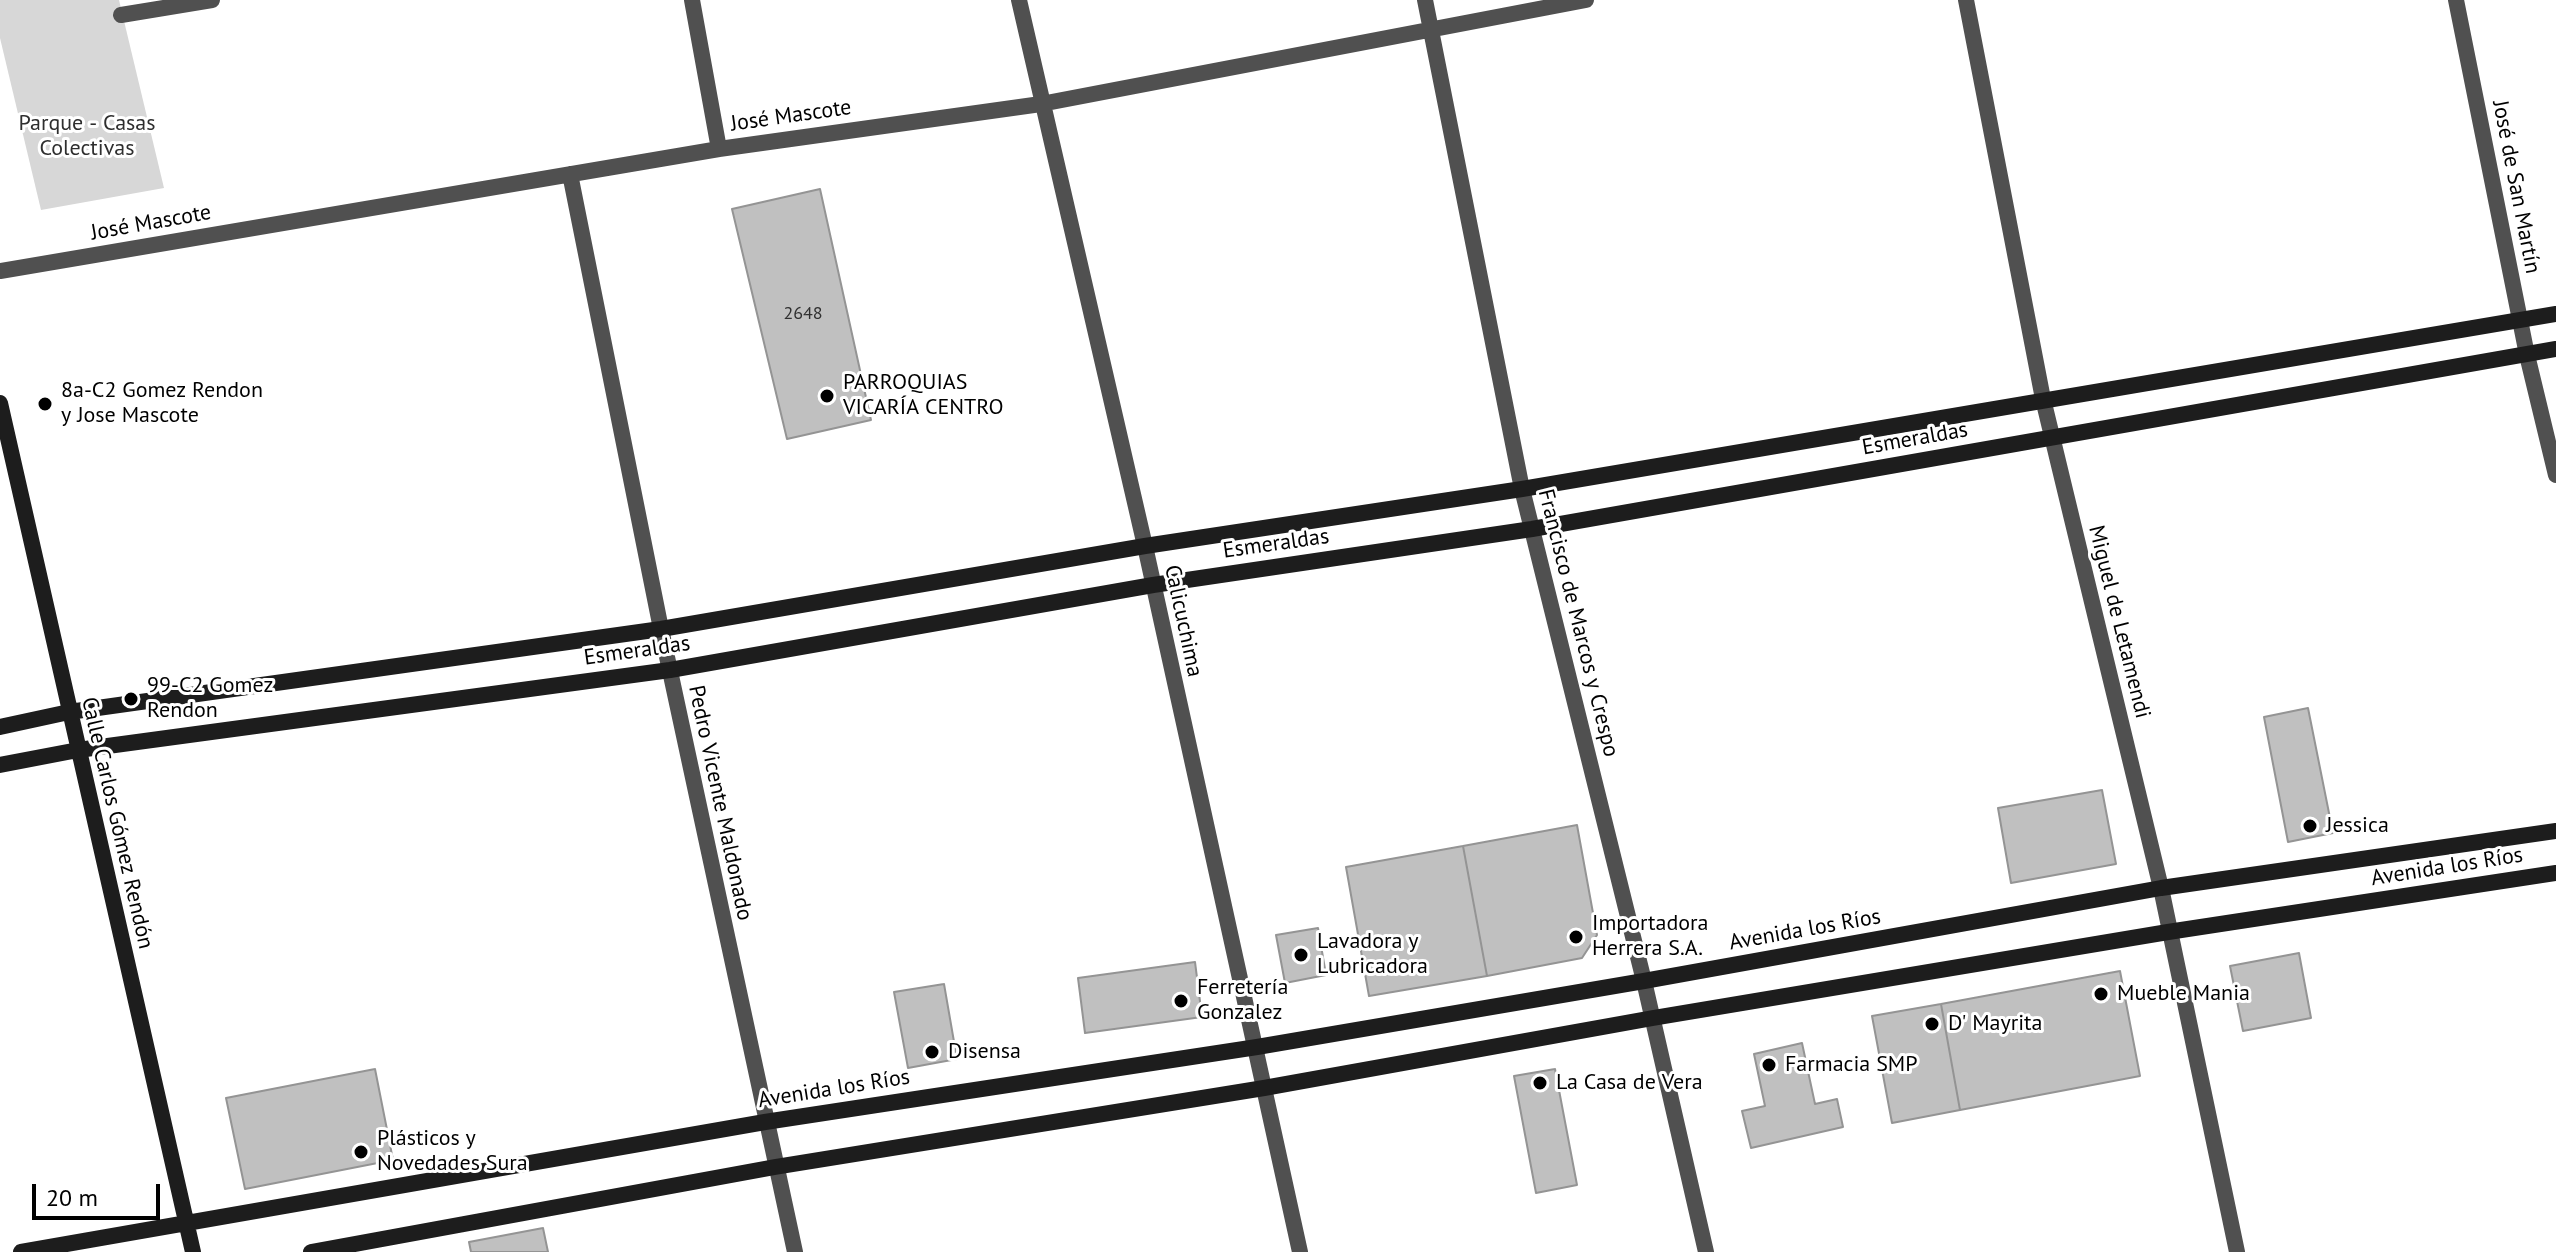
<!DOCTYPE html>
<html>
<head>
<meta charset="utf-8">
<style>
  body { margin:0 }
  #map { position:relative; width:2556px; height:1252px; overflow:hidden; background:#fff; font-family:"PT Sans",sans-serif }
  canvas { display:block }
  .scale { position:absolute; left:32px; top:1184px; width:128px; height:36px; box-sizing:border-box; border:4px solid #000; border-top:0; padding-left:10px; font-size:24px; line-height:28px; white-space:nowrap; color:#000; -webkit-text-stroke:6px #fff; paint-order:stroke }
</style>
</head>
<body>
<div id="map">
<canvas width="2556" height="1252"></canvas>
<div class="scale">20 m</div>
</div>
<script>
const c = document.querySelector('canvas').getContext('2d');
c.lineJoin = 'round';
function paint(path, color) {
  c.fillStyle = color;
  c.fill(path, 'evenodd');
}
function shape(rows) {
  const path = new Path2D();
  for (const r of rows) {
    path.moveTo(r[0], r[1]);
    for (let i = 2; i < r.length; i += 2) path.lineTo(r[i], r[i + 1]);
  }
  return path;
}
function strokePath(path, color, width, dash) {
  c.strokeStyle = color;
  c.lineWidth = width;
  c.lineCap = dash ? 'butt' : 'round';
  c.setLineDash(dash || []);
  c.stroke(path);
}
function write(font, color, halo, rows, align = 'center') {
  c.font = font + ' "PT Sans",sans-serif';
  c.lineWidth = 6;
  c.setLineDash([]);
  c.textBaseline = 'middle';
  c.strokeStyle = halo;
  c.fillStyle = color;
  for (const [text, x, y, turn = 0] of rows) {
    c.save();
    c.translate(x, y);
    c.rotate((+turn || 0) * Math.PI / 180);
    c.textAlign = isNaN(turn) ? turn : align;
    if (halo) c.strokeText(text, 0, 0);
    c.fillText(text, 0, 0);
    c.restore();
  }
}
paint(shape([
  [0,0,119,0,164,188,41,210,0,38]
]), '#d7d7d7');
const building = shape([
  [820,189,871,420,787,439,732,209,820,189],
  [2308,708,2333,833,2288,842,2264,717,2308,708],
  [2102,790,2116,864,2011,883,1998,808,2102,790],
  [1577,825,1597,935,1582,958,1487,976,1463,846,1577,825],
  [1463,846,1487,976,1369,996,1346,867,1463,846],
  [1318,928,1326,975,1285,983,1276,935,1318,928],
  [2299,953,2311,1018,2243,1031,2230,966,2299,953],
  [1195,962,1202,1017,1085,1033,1078,978,1195,962],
  [2120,971,2140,1076,1960,1110,1941,1004,2120,971],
  [944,984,957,1059,908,1068,894,992,944,984],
  [1941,1004,1960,1110,1892,1123,1872,1016,1941,1004],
  [1802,1043,1815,1104,1837,1099,1843,1127,1751,1148,1742,1111,1765,1106,1754,1054,1802,1043],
  [375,1069,393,1160,245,1189,226,1098,375,1069],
  [1555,1069,1577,1185,1536,1193,1514,1076,1555,1069],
  [543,1228,548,1252,471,1252,469,1242,543,1228]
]);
paint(building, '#c0c0c0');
strokePath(building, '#949494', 2);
strokePath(shape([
  [692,0,719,149],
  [1019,0,1145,546,1300,1252],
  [1425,0,1522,489,1644,981,1706,1252],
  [1966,0,2043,399,2161,888,2237,1252],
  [2456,0,2527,355,2556,475],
  [121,15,212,0],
  [570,174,661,629,795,1252],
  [0,271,719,149,1041,104,1586,0]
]), '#505050', 16);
strokePath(shape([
  [0,403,193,1252],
  [0,727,69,712,661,629,1145,546,1522,489,2556,314],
  [0,765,78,750,670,670,1153,585,1532,529,2556,349],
  [21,1252,765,1122,1257,1047,1644,981,2161,888,2556,831],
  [311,1252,775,1167,1264,1088,1653,1018,2168,932,2556,873]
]), '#1d1d1d', 16);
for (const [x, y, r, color] of [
  [827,396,8,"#000"],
  [45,404,8,"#000"],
  [131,699,8,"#000"],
  [2310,826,8,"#000"],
  [1576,937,8,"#000"],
  [1301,955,8,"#000"],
  [2101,994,8,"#000"],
  [1181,1001,8,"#000"],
  [1932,1024,8,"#000"],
  [932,1052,8,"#000"],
  [1769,1065,8,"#000"],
  [1540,1083,8,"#000"],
  [361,1152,8,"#000"]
]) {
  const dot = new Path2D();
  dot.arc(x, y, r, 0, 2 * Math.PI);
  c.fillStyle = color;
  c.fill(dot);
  strokePath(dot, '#fff', 3);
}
write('18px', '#303030', null, [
  ["2648",803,314]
]);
write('22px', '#000', '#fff', [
  ["José Mascote",791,116,-8],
  ["José de San Martín",2516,187,79],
  ["José Mascote",151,223,-10],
  ["Esmeraldas",1915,439,-10],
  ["Esmeraldas",1276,544,-8],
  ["Calicuchima",1183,621,78],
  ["Miguel de Letamendi",2119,622,76],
  ["Francisco de Marcos y Crespo",1578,623,76],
  ["Esmeraldas",637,651,-8],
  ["Pedro Vicente Maldonado",720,803,78],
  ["Calle Carlos Gómez Rendón",117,823,77],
  ["Avenida los Ríos",2447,867,-9],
  ["Avenida los Ríos",1805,930,-10],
  ["Avenida los Ríos",834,1089,-9]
]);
write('22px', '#2e2e2e', '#fff', [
  ["Parque - Casas",87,124],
  ["Colectivas",87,149]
]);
write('22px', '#000', '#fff', [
  ["PARROQUIAS",843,383],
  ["VICARÍA CENTRO",843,408],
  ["8a-C2 Gomez Rendon",61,391],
  ["y Jose Mascote",61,416],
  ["99-C2 Gomez",147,686],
  ["Rendon",147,711],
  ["Jessica",2326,826],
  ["Importadora",1592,924],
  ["Herrera S.A.",1592,949],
  ["Lavadora y",1317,942],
  ["Lubricadora",1317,967],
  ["Ferretería",1197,988],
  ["Gonzalez",1197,1013],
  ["Mueble Mania",2117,994],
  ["D' Mayrita",1948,1024],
  ["Disensa",948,1052],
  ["Farmacia SMP",1785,1065],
  ["La Casa de Vera",1556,1083],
  ["Plásticos y",377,1139],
  ["Novedades Sura",377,1164]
], 'left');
</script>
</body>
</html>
